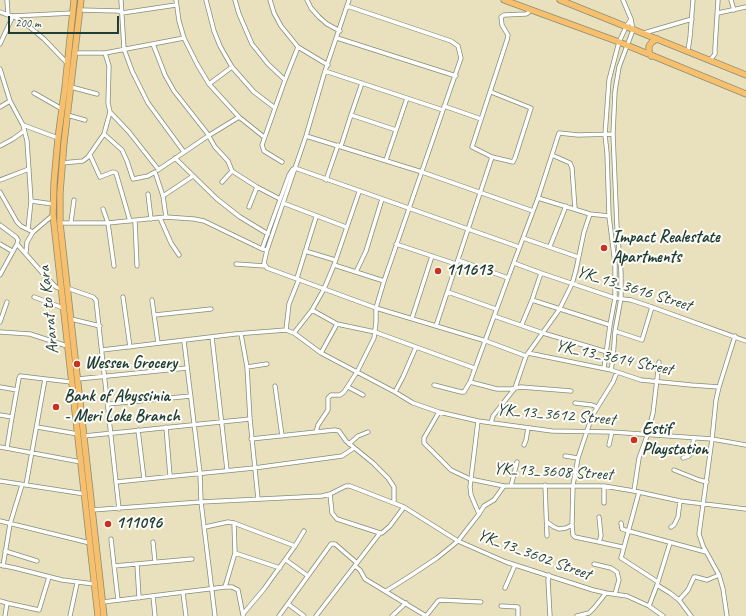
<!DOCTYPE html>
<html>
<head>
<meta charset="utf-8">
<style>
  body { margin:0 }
  #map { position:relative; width:746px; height:616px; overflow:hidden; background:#e9e0bd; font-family:Caveat,sans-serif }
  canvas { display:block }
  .scale { position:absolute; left:8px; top:16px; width:111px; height:18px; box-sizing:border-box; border:2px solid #1f3d34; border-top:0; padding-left:5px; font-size:12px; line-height:14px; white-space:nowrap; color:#1f3d34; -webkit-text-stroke:3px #fdfcf7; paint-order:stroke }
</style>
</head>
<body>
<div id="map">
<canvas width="746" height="616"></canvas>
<div class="scale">200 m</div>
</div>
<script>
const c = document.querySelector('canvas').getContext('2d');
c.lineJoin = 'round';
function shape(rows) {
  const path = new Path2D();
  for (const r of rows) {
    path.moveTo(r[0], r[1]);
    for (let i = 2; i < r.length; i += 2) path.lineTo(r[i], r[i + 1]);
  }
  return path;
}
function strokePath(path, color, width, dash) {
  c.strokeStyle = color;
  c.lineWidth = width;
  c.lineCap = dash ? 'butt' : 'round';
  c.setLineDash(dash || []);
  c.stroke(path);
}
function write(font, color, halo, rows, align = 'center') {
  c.font = font + ' Caveat,sans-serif';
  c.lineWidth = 4;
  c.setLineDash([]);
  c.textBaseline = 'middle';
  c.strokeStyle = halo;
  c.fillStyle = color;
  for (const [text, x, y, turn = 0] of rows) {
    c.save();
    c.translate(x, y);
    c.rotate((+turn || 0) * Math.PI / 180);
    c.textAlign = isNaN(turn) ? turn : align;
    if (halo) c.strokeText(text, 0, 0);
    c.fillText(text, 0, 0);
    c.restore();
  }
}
const minor = shape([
  [7,0,8,15],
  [121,0,124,49,132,71,148,103,184,152],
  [176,0,179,21,184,38,197,64,209,84,239,117,264,137],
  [206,0,214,31,220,46,232,67,254,92,275,108,262,145,264,151,282,162],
  [235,0,239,14,252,44,268,64,285,80,275,108],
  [270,0,274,13,281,26,298,47,328,65],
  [307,0,311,8,319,17,327,24,340,31],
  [731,0,734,10],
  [80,10,119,11,122,13,176,5],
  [0,12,8,15,13,16,73,13],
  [718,13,746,7],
  [13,16,26,24,44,39,68,64],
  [644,33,692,19],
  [337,38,456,76],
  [0,44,13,16],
  [153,44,165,75,174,91,207,133,215,147,228,161,232,171],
  [688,51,690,37,693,0],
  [75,53,105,53,184,38],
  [105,53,109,66,108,103,110,112,129,132,158,169],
  [710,60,715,54,715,48,718,0],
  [0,69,10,101,23,125,27,141,31,201,28,229],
  [325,71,443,110],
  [285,80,298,47],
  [362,83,351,115,396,130],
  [209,84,232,67],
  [71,87,97,94],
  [491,92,531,108,515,158,513,162,492,157,472,147,507,40,508,35,502,25,501,17,504,15,526,14,528,13,530,9],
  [34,93,62,109],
  [444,106,481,119],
  [0,107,10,101],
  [67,115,85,120],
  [23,125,58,138],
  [104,134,122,150,127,161,133,179,148,176,155,172,163,196,166,217],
  [306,136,422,172,533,211],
  [0,146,13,139,24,131],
  [341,146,351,115],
  [90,155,100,177,113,172,116,173,130,221],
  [552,155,570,163,572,168,575,209],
  [175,158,217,199,240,217,268,234],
  [386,160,407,98],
  [62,163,83,161,88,157,104,134,110,112],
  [158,170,208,136,239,117],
  [0,180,29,169],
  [326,180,338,145],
  [222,182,232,171,257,187,280,199],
  [0,192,17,222,21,226,33,232,53,215],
  [148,194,151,219],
  [163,196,193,176],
  [31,201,53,204],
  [283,203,346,227],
  [249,207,257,187],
  [103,209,108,223,114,266],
  [590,214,609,216],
  [160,218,171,243,179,255],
  [135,221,137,266],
  [71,222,74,200],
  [60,223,108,223,166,217,194,219,204,221,262,249,267,250,306,136,325,71,349,0],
  [0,225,16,237,18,240,17,244,46,277,56,287,61,289],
  [523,238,578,257],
  [0,244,12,251],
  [396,244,456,264],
  [550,246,566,206],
  [262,249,289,175,293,169,295,168,519,247],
  [267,250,264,263,267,268,376,308,436,326,492,157],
  [305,251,335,260],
  [26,252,27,242,33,232],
  [458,260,508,278],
  [514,263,541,273,615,298,631,300,652,307,746,341],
  [236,264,265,266],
  [334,265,384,281],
  [356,272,366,251,382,199],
  [0,275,17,244],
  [297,278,316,217],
  [67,288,93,297,96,300,119,509],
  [448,292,496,309],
  [34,297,63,308],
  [123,297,130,347],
  [152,300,158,343],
  [532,300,610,325],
  [312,310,337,324,375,332,416,347,403,377,395,392],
  [155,315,211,309],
  [494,316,543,333,607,352],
  [412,318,432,256],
  [71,319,100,326],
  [0,322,7,302],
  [522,324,532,300,541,273],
  [436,326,486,341,526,356],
  [286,330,289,304,299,279],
  [615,331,642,340,652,307],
  [0,332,30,334,67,346],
  [294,333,312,310,324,289,334,265,359,192],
  [241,334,247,367,250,419,258,499],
  [212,337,227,470],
  [184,341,200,473,201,502,215,616],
  [416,347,474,368],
  [102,350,235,334,286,330,294,333,321,353,395,392,413,403,439,412,478,421,552,431,612,432,712,439,746,445],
  [321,353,337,324],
  [528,353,611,370,641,380,691,385,719,387],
  [247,367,267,364],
  [604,368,610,325,615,298,615,264,609,216,607,153,605,135,609,80,619,42,626,27,631,19],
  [611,370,613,359,615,331,621,298,621,272,617,228,613,134,615,91,619,67,633,30,631,19,623,0],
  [617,372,613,382,592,416,578,458,573,485,572,525,573,535,575,537,599,542,622,547],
  [78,379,187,368],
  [434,385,461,392,464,392,470,382],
  [275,386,282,436],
  [0,387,17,390],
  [348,387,363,395],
  [571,391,521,387,511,389,497,389,470,382,508,278,538,198,559,133,578,135,613,134],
  [575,403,592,405,597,407],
  [108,404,191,396],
  [439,412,424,438,424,443,451,470,470,479,504,486,604,486,634,491,680,501,746,509],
  [0,415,12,417,19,378,20,376,71,382],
  [478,421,470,487,471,495,479,514],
  [491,423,493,416,515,388,526,356,559,310,572,284,576,270,584,232,590,214,538,198],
  [37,427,78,434],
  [166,427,170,476],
  [138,430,144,479],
  [316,432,318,425,328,410,328,398,331,395,340,395,344,392,357,372,374,338,376,322,376,308,384,281,461,58,458,46,451,41,347,6],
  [84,436,250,419],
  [251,439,335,430,339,431,346,441,373,463,388,478,394,487,394,503],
  [349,444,358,436,368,432],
  [524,445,526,440,528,428],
  [609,445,612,432],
  [0,447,81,462],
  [7,448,12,417],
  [565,456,578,458],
  [683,458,689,456,694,439],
  [674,470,699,480,707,482],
  [0,481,85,494],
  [116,482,254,468,342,456,354,448],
  [26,485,45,379],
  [545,485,547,536],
  [511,486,517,462],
  [604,486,604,503],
  [634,491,639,458,647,436,653,413,659,362],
  [639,492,621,558,658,582],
  [330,494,332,513,337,519,380,533,382,533,390,526,404,507],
  [92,510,201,502,322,496,330,494,346,486,350,486,404,507,458,541,483,552,506,562,593,590,606,593,627,596,649,606,663,616],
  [599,517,601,536,599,542],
  [0,521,90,543],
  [547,522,554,527,559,529,566,528,572,525],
  [234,523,295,546,264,589,243,614],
  [621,523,622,529,625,530,706,552],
  [205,527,228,522,234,523,235,553,225,587,232,587,238,590,243,615],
  [671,527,674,525,678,517,680,501],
  [111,539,118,600],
  [153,542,155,562],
  [295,546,304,531],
  [5,551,37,561],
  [235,553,280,568],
  [286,560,308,576],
  [137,564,139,598],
  [594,564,611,568,617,572,619,580,615,594],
  [0,565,15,568,62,580,94,584],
  [3,566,10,524,22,485],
  [114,566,192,559],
  [355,566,360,570,365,579,426,616],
  [549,575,548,580,550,616],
  [657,585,670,593,679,600,691,616],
  [505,588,515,565],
  [386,591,410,576,437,558,458,541,479,514,484,506,494,500,504,486],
  [183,593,186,616],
  [153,596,155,616],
  [679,600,688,590,694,577,696,577,707,580,719,575],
  [0,601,7,603,5,616],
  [103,602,225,587],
  [7,603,39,610,49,577],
  [288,604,304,616],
  [501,606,518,607,518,616],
  [649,606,657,585,670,543],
  [70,616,77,583],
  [279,616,331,544,335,544,357,563],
  [316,616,380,533],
  [392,616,406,603],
  [426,616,438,601,440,600,481,602],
  [577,616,589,613,594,608,606,593],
  [727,616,723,589,719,575,703,546,699,534,712,439,716,400,719,387,735,336]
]);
const primary = shape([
  [74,0,65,87,58,138,54,182,53,215,98,616],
  [81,0,64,143,60,193,60,223,104,616],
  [504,0,619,42,746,94],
  [560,0,746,75],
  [651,56,649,52,649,46,652,42,657,39]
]);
strokePath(minor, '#848e78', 5);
strokePath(primary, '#848e78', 7);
strokePath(minor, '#fff', 3.5);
strokePath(primary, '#f8bf6c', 5.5);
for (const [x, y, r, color] of [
  [604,248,4,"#c8321e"],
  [438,271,4,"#c8321e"],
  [77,364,4,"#c8321e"],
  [56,407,4,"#c8321e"],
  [634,440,4,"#c8321e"],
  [108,524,4,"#c8321e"]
]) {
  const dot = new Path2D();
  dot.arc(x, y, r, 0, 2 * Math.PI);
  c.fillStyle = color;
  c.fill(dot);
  strokePath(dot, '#fdfcf7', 1.5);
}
write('bold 17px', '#1f3d34', '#fdfcf7', [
  ["Impact Realestate",612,238],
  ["Apartments",612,258],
  ["111613",446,271],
  ["Wessen Grocery",85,364],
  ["Bank of Abyssinia",64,397],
  ["- Meri Loke Branch",64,417],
  ["Estif",642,430],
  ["Playstation",642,450],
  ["111096",116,524]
], 'left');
write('17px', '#1f3d34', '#fdfcf7', [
  ["YK_13_3616 Street",634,289,17],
  ["Ararat to Kara",49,310,-96],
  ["YK_13_3614 Street",614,358,12],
  ["YK_13_3612 Street",556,415,5],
  ["YK_13_3608 Street",553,472,3],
  ["YK_13_3602 Street",534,555,20]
]);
</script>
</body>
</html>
